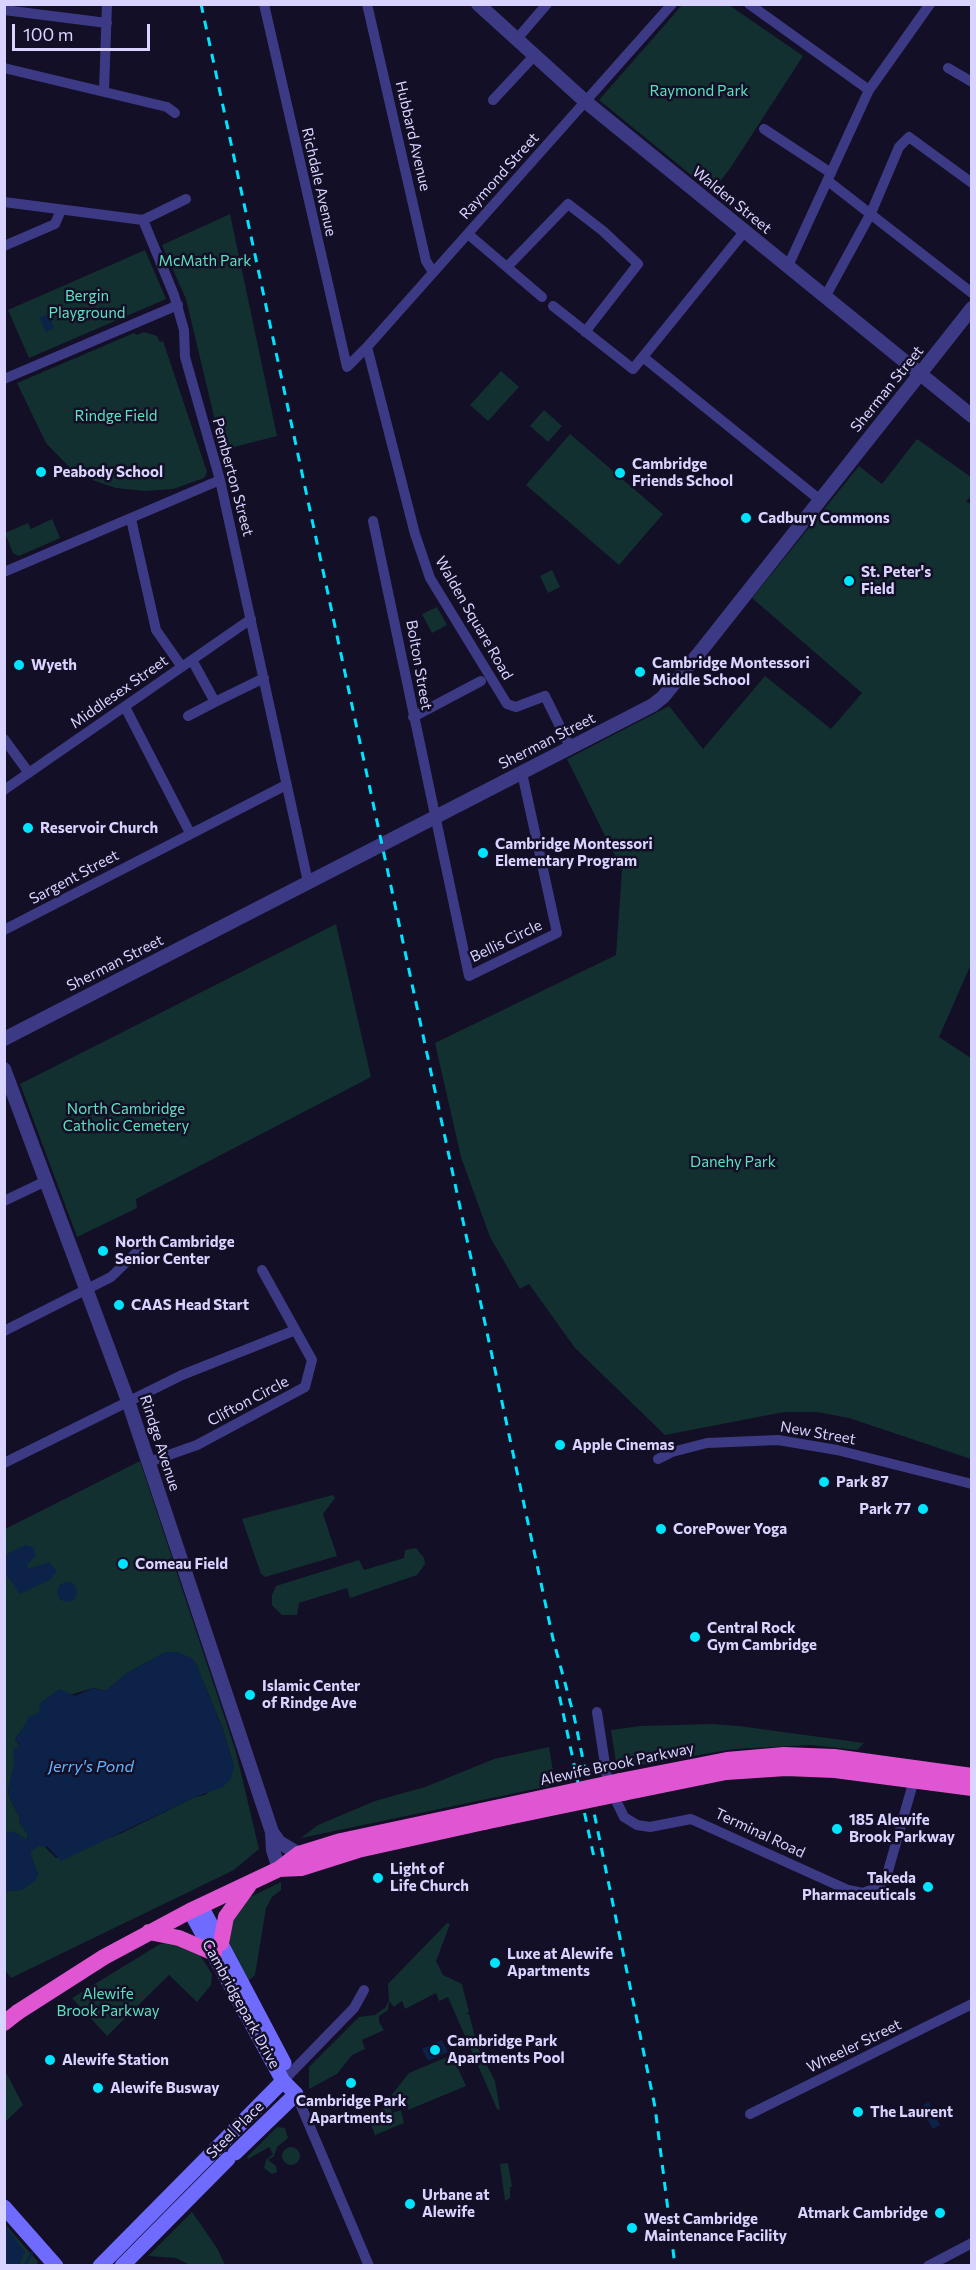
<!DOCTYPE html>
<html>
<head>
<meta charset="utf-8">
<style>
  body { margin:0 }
  #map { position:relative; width:976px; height:2270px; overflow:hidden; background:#130f26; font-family:Commissioner,sans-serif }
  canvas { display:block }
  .frame { position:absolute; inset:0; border:6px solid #d9d4ff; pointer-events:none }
  .scale { position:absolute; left:12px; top:24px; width:138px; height:27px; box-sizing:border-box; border:3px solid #d9d4ff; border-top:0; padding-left:8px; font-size:18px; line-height:21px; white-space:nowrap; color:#d9d4ff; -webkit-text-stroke:4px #130f26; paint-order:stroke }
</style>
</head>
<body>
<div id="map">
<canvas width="976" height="2270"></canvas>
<div class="frame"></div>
<div class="scale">100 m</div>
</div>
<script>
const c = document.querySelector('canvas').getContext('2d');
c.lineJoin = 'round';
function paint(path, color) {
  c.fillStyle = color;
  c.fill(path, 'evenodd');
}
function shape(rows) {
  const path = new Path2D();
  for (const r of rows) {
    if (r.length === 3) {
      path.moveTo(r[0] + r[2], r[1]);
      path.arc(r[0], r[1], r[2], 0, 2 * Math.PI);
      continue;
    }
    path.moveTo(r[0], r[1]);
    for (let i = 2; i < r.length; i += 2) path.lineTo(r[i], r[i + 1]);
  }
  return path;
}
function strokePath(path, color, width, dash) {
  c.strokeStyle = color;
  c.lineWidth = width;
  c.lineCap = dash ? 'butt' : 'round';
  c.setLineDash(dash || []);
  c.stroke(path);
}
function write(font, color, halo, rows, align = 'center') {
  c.font = font + ' Commissioner,sans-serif';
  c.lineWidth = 5;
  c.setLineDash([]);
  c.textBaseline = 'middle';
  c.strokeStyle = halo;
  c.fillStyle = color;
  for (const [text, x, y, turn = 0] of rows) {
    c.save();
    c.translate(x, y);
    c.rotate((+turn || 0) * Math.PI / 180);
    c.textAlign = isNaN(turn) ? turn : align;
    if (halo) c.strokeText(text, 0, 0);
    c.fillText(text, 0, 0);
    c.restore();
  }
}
paint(shape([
  [683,4,729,5,803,56,731,167,712,192,599,100],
  [230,214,277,436,222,450,186,299,162,245],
  [145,250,166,299,29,358,8,310],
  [144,332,157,336,160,342,163,341,207,472,204,478,173,489,145,491,116,488,95,481,71,469,46,443,17,383,134,333,137,335],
  [501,371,519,387,488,421,470,405],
  [544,410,562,426,548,442,530,426],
  [570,434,663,514,619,565,526,485],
  [917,439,971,477,971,496,966,502,972,504,971,964,939,1037,971,1058,971,1459,849,1418,817,1412,784,1412,665,1435,575,1348,529,1284,520,1289,490,1237,461,1157,435,1043,616,955,622,870,567,759,669,706,703,749,765,676,831,729,862,693,752,598,859,466,882,484],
  [52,519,60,538,19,556,13,553,5,533,28,523,31,529],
  [552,570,560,587,548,593,540,576],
  [437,607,447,625,432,633,422,614],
  [336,924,371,1077,136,1199,137,1208,77,1237,20,1084],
  [140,1461,236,1752,259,1849,234,1870,11,1978,5,1970,5,1891,22,1890,38,1874,31,1859,30,1852,33,1849,42,1844,56,1858,122,1833,195,1797,205,1795,234,1767,222,1727,196,1664,177,1652,166,1652,127,1673,106,1691,93,1688,70,1695,39,1713,26,1724,15,1739,20,1746,8,1789,9,1797,19,1816,20,1823,28,1835,27,1840,13,1832,5,1834,5,1529],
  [333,1495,335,1498,323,1514,337,1556,265,1577,261,1574,242,1519],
  [416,1548,424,1558,425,1564,417,1575,350,1598,347,1588,299,1603,297,1615,282,1615,272,1605,272,1595,276,1586,359,1560,364,1570,404,1558,405,1550],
  [712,1724,739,1726,864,1743,857,1750,811,1745,734,1749,617,1769,611,1730,640,1726],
  [549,1747,555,1783,549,1786,301,1838,318,1825,375,1801,425,1787,494,1759],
  [281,1882,281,1890,272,1897,266,1908,255,1975,248,1981,230,1944,227,1932,229,1920,246,1899],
  [447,1923,450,1924,436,1961,443,1975,462,1984,469,2012,466,2014,469,2014,478,2048,495,2081,500,2110,497,2109,448,1997,439,2001,436,1993,405,2009,402,2001,394,2007,389,2001,388,2010,379,2016,379,2022,384,2030,362,2040,365,2049,352,2055,337,2074,309,2089,309,2067,359,2017,375,2015,386,2007,389,2000,388,1984],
  [170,1942,198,1952,212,1974,211,1985,197,2002,169,1975,107,2036,72,1998,160,1944],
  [452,2055,466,2086,408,2110,405,2103,395,2108,390,2097,409,2073],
  [4,2069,23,2105,5,2122,4,2122],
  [385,2107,390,2107,392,2113,401,2110,404,2123,375,2135,369,2119],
  [277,2127,285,2128,288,2138,277,2147,274,2156,268,2160,276,2166,277,2172,272,2174,264,2168,266,2160,273,2154,269,2147,248,2159,247,2157],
  [291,2156,9],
  [508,2163,512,2187,510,2187,510,2198,505,2201,500,2164],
  [192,2212,217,2248,225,2265,190,2265,176,2258,148,2256],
  [4,2223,38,2262,36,2265,5,2265]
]), '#12302f');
paint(shape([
  [48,314,54,328,46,332,39,318],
  [25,1545,33,1547,36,1555,27,1565,28,1569,49,1562,57,1571,51,1579,20,1594,5,1573,5,1555],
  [67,1592,10],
  [166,1652,177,1652,192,1658,196,1664,222,1727,234,1767,231,1779,223,1787,195,1797,61,1861,48,1847,38,1846,30,1852,38,1874,36,1880,22,1890,5,1891,5,1834,13,1831,27,1840,28,1836,20,1823,19,1816,9,1797,8,1789,14,1764,13,1750,20,1745,15,1739,26,1724,28,1717,39,1713,40,1703,60,1689,75,1696,93,1688,106,1691,127,1673],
  [442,2040,448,2052,428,2061,422,2049],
  [929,2102,940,2125,933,2129,925,2116,927,2111,923,2105],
  [5,2226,25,2252,19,2265,5,2265]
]), '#0c2248');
strokePath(shape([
  [25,2266,32,2253]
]), '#0c2248', 3);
strokePath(shape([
  [264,4,347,367,367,347,672,4],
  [367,4,426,261,433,272],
  [749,4,869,90],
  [4,10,107,23],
  [516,40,547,4],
  [4,68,167,107,175,113],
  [948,68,972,82],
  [104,91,107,4],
  [493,100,534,56],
  [764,129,831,173],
  [828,181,972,293],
  [4,202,143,220,174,295,184,330,185,357,220,480,308,882],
  [143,220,186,199],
  [468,234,542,297],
  [4,246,55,224,61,210],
  [788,266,869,90,930,4],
  [507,267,568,204,603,231,638,264,585,332],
  [825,297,871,213,899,147,909,137,972,183],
  [553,306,633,369,744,232],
  [367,347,415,534,430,578,507,704,516,707,545,696,570,747],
  [643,357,820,500],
  [4,379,178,305],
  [131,519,156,630,182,667],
  [373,521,469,976,557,933,522,773],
  [4,572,220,480],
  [192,660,215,702,264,678],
  [125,707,190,833],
  [188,716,215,702],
  [413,717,481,681],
  [4,739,29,773],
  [4,790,251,619],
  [4,930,286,785],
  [4,1201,46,1181],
  [4,1331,111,1277,139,1250],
  [658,1459,672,1452,707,1443,778,1440,837,1450,972,1484],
  [149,1462,197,1445,305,1387,312,1360,262,1270],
  [4,1463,182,1375,293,1331],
  [597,1712,608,1784,624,1817,637,1825,650,1827,691,1819,848,1890,863,1893,876,1888,886,1878,914,1780],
  [283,2081,354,2008,364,1990],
  [296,2094,369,2266],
  [750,2114,972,2004],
  [928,2266,972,2243]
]), '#3d3a85', 10);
strokePath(shape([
  [478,4,586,102,972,416],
  [4,1039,653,705,663,697,700,652,972,308],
  [4,1069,128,1401,272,1832,273,1850,279,1869],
  [272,1832,279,1842,299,1854]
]), '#3d3a85', 14);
strokePath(shape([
  [201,1906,284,2063],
  [190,1911,283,2081,296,2094],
  [235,2153,296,2094],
  [4,2207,56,2266],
  [100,2266,283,2081],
  [122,2266,228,2159]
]), '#6f6bff', 15);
strokePath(shape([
  [620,1781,727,1760,784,1755,834,1757,972,1776],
  [623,1793,726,1772,786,1768,835,1770,972,1788],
  [279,1869,301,1868,358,1850,484,1822],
  [149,1932,179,1938,214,1953],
  [221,1943,226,1917,249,1885],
  [18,2012,104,1957,190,1911,279,1869,299,1854,341,1841,481,1811]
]), '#e055d1', 16);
strokePath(shape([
  [201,4,553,1639,574,1716,655,2107,675,2266],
  [556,1680,595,1862]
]), '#00e5ff', 3, [9, 8]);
strokePath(shape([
  [481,1811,620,1781],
  [484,1822,623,1793],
  [4,2023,18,2012]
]), '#e055d1', 16);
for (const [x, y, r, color] of [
  [41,472,6,"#00e5ff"],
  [620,473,6,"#00e5ff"],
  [746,518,6,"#00e5ff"],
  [849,581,6,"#00e5ff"],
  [19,665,6,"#00e5ff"],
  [640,672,6,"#00e5ff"],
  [28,828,6,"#00e5ff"],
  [483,853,6,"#00e5ff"],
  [103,1251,6,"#00e5ff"],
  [119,1305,6,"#00e5ff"],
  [560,1445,6,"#00e5ff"],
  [824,1482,6,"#00e5ff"],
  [923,1509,6,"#00e5ff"],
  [661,1529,6,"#00e5ff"],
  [123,1564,6,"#00e5ff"],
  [695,1637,6,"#00e5ff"],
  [250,1695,6,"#00e5ff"],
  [837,1829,6,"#00e5ff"],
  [378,1878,6,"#00e5ff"],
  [928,1887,6,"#00e5ff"],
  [495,1963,6,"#00e5ff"],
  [435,2050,6,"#00e5ff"],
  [50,2060,6,"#00e5ff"],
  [351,2083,6,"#00e5ff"],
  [98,2088,6,"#00e5ff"],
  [858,2112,6,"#00e5ff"],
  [410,2204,6,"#00e5ff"],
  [940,2213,6,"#00e5ff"],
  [632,2228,6,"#00e5ff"]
]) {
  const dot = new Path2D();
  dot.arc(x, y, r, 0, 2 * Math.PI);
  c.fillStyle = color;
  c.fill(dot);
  strokePath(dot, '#130f26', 2);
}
write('15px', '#5fe0c0', '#130f26', [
  ["Raymond Park",699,91],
  ["McMath Park",205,261],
  ["Bergin",87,296],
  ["Playground",87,313],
  ["Rindge Field",116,416],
  ["North Cambridge",126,1109],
  ["Catholic Cemetery",126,1126],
  ["Danehy Park",733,1162],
  ["Alewife",108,1994],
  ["Brook Parkway",108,2011]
]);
write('15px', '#d9d4ff', '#130f26', [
  ["Hubbard Avenue",413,136,77],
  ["Raymond Street",499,176,-48],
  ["Richdale Avenue",319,182,77],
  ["Walden Street",732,200,39],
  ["Sherman Street",887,389,-51],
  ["Pemberton Street",233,477,75],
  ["Walden Square Road",474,618,60],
  ["Bolton Street",419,665,80],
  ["Middlesex Street",119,692,-35],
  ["Sherman Street",547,741,-27],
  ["Sargent Street",74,877,-28],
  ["Bellis Circle",506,941,-26],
  ["Sherman Street",115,963,-27],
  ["Clifton Circle",248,1401,-28],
  ["New Street",818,1433,10],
  ["Rindge Avenue",160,1443,72],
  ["Alewife Brook Parkway",617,1764,-12],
  ["Terminal Road",760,1833,25],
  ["Cambridgepark Drive",241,2004,61],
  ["Wheeler Street",854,2046,-26],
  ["Steel Place",235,2130,-45]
]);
write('bold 15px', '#d9d4ff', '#130f26', [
  ["Cambridge",632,464],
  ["Friends School",632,481],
  ["Peabody School",53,472],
  ["Cadbury Commons",758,518],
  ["St. Peter's",861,572],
  ["Field",861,589],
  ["Cambridge Montessori",652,663],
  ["Middle School",652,680],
  ["Wyeth",31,665],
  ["Reservoir Church",40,828],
  ["Cambridge Montessori",495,844],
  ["Elementary Program",495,861],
  ["North Cambridge",115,1242],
  ["Senior Center",115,1259],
  ["CAAS Head Start",131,1305],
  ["Apple Cinemas",572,1445],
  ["Park 87",836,1482],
  ["Park 77",911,1509,"right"],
  ["CorePower Yoga",673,1529],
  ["Comeau Field",135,1564],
  ["Central Rock",707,1628],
  ["Gym Cambridge",707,1645],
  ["Islamic Center",262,1686],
  ["of Rindge Ave",262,1703],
  ["185 Alewife",849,1820],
  ["Brook Parkway",849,1837],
  ["Light of",390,1869],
  ["Life Church",390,1886],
  ["Takeda",916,1878,"right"],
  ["Pharmaceuticals",916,1895,"right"],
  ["Luxe at Alewife",507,1954],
  ["Apartments",507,1971],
  ["Cambridge Park",447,2041],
  ["Apartments Pool",447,2058],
  ["Alewife Station",62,2060],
  ["Alewife Busway",110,2088],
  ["Cambridge Park",351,2101,"center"],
  ["Apartments",351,2118,"center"],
  ["The Laurent",870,2112],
  ["Urbane at",422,2195],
  ["Alewife",422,2212],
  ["Atmark Cambridge",928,2213,"right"],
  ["West Cambridge",644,2219],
  ["Maintenance Facility",644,2236]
], 'left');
write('italic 16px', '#62b6ff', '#130f26', [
  ["Jerry's Pond",91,1767]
]);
</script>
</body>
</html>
